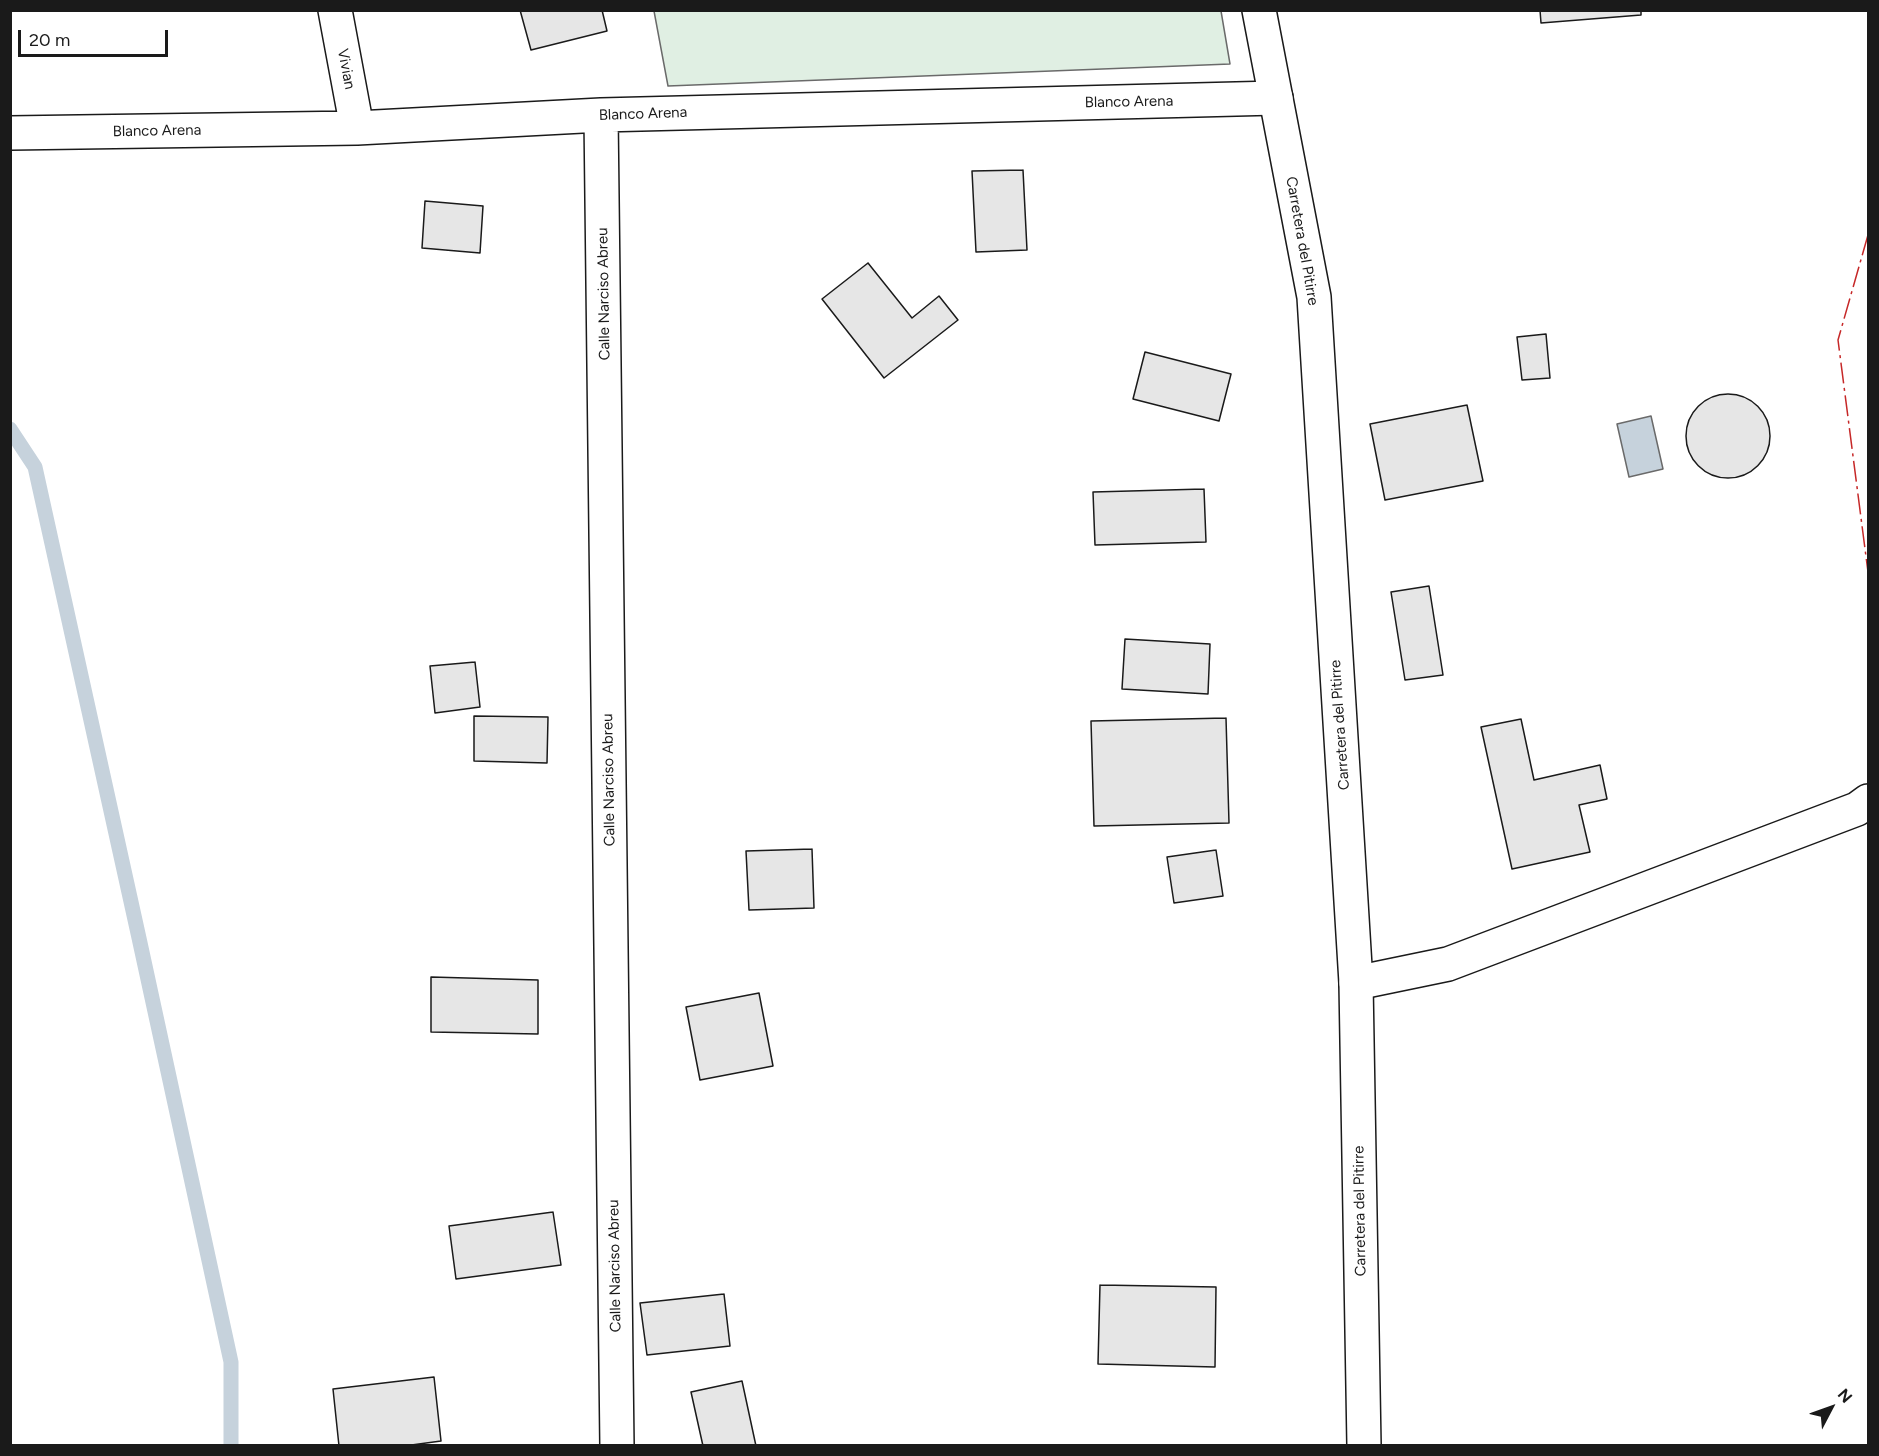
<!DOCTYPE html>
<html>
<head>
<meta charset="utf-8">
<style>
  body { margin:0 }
  #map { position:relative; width:1879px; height:1456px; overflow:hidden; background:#fff; font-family:Figtree,sans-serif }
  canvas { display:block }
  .frame { position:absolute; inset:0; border:12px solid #1a1a1a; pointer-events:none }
  .north { position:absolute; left:1801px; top:1378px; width:60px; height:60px; -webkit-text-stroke:4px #fff; paint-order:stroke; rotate:49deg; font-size:16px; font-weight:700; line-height:24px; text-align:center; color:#1a1a1a }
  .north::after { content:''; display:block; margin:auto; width:21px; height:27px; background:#1a1a1a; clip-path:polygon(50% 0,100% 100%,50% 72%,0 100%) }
  .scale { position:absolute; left:18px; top:30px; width:150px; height:27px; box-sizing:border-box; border:3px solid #1a1a1a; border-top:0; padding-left:8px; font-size:18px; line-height:21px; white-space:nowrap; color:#1a1a1a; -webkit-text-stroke:4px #fff; paint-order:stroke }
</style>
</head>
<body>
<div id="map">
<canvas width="1879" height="1456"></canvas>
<div class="frame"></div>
<div class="north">N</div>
<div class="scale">20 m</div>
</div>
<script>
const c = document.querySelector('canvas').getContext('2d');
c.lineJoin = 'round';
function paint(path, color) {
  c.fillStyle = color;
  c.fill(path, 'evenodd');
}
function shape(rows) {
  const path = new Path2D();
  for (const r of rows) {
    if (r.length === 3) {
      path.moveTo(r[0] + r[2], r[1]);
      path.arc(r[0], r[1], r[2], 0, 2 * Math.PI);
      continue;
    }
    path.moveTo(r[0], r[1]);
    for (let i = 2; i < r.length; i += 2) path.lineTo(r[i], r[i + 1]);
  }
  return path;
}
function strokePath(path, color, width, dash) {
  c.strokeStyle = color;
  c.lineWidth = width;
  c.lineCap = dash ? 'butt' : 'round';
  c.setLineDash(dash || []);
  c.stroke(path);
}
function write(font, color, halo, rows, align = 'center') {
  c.font = font + ' Figtree,sans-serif';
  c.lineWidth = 4.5;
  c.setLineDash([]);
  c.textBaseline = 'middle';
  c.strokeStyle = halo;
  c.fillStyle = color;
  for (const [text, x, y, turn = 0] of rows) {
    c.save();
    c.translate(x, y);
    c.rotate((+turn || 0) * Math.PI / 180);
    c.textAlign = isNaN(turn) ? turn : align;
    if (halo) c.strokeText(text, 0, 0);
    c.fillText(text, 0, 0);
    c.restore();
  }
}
const green = shape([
  [654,11,1221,11,1230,64,668,86,654,11]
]);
paint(green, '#e0efe3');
strokePath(green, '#6a6a6a', 1.5);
const water = shape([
  [1651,416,1663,469,1629,477,1617,424,1651,416]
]);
paint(water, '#c6d2dc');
strokePath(water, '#6a6a6a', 1.5);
strokePath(shape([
  [10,429,35,467,139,938,231,1362,231,1446]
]), '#c6d2dc', 15);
const building = shape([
  [520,10,602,10,607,31,531,50,520,10],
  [1540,10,1641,10,1641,15,1541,23,1540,10],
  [1023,170,1027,250,976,252,972,171,1023,170],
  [425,201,483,206,480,253,422,248,425,201],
  [868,263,912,318,939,296,958,320,884,378,822,299,868,263],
  [1546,334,1550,378,1522,380,1517,337,1546,334],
  [1145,352,1231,374,1219,421,1133,399,1145,352],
  [1728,436,42],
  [1467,405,1483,481,1385,500,1370,424,1467,405],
  [1204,489,1206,542,1095,545,1093,492,1204,489],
  [1429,586,1443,675,1405,680,1391,592,1429,586],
  [1125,639,1210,644,1208,694,1122,689,1125,639],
  [475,662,480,707,435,713,430,666,475,662],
  [474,716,548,717,547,763,474,761,474,716],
  [1226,718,1229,823,1094,826,1091,721,1226,718],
  [1521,719,1534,780,1600,765,1607,799,1579,805,1590,852,1512,869,1481,727,1521,719],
  [812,849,814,908,749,910,746,851,812,849],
  [1216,850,1223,896,1174,903,1167,857,1216,850],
  [431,977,538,980,538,1034,431,1032,431,977],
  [759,993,773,1066,700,1080,686,1007,759,993],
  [553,1212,561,1265,456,1279,449,1226,553,1212],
  [1100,1285,1216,1287,1215,1367,1098,1364,1100,1285],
  [724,1294,730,1346,647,1355,640,1303,724,1294],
  [434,1377,441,1441,404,1446,339,1446,333,1389,434,1377],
  [742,1381,756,1446,703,1446,691,1392,742,1381]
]);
paint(building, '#e6e6e6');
strokePath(building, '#1a1a1a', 1.5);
const minor = shape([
  [335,10,357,128],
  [601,115,617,1446],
  [10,133,357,128,601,115,1276,98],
  [1356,983,1448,964,1857,809,1868,801]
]);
const secondary = shape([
  [1259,10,1314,297,1356,983,1364,1446]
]);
strokePath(minor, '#1a1a1a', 36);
strokePath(secondary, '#1a1a1a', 36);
strokePath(minor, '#fff', 33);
strokePath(secondary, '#fff', 33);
strokePath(shape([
  [1868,235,1838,340,1868,572]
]), '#c62828', 1.5, [21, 4.5, 3, 4.5]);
write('15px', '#1a1a1a', '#fff', [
  ["Vivian",346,69,79],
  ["Blanco Arena",1129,102,-1],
  ["Blanco Arena",643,114,-2],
  ["Blanco Arena",157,131,-1],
  ["Carretera del Pitirre",1302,241,80],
  ["Calle Narciso Abreu",604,294,-91],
  ["Carretera del Pitirre",1340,725,-94],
  ["Calle Narciso Abreu",609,780,-91],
  ["Carretera del Pitirre",1360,1211,-91],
  ["Calle Narciso Abreu",615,1266,-91]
]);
</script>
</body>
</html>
